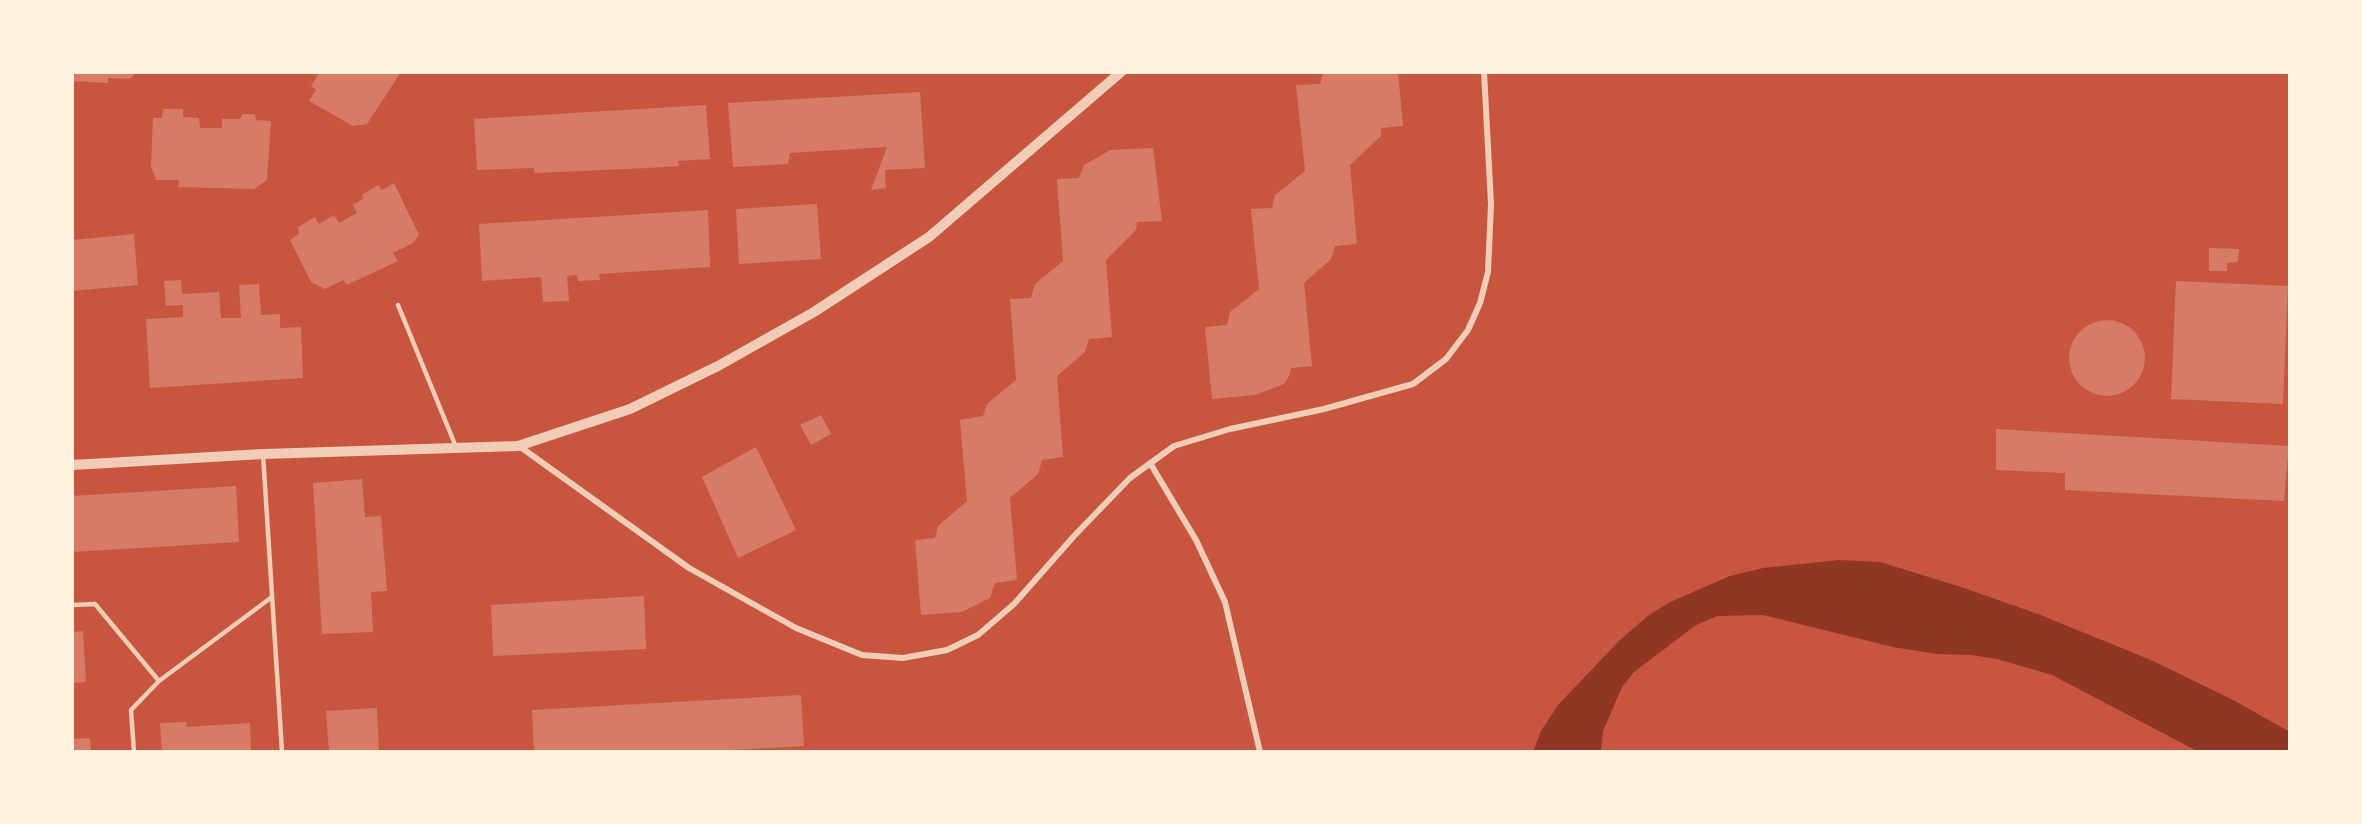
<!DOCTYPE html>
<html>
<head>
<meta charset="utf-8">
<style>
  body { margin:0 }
  #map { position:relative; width:2362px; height:824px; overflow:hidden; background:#c8553d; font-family:Karla,sans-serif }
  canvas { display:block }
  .frame { position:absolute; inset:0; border:74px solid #fff3e0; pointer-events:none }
</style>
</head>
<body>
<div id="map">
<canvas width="2362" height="824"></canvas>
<div class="frame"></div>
</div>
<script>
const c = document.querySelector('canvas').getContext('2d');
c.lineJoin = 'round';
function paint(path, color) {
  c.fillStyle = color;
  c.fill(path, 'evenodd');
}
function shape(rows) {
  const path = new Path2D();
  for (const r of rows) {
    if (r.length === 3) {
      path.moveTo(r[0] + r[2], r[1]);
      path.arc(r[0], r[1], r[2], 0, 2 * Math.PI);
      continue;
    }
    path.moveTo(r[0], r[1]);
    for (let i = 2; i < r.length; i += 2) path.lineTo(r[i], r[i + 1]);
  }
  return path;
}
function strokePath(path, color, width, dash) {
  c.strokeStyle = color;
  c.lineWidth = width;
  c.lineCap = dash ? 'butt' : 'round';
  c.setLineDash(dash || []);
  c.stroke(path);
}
paint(shape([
  [1840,560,1880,562,1961,587,2038,614,2151,660,2233,700,2290,732,2290,752,2199,752,2052,675,1997,659,1971,655,1937,654,1893,647,1763,615,1717,616,1696,625,1634,672,1622,687,1603,731,1601,752,1533,752,1541,731,1558,705,1620,640,1649,615,1670,602,1730,576,1763,568]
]), '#8f3625');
paint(shape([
  [72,72,137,72,130,79,108,78,108,83,72,81],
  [320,72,401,72,367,124,353,126,309,101,316,90,311,86],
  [1323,72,1398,72,1403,126,1381,128,1381,136,1350,165,1357,244,1335,246,1331,259,1304,283,1312,366,1291,368,1289,376,1284,384,1255,395,1212,399,1205,327,1227,325,1230,312,1259,289,1251,209,1272,208,1275,195,1305,171,1296,85,1320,84],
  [920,92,925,168,885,170,886,188,871,190,887,147,790,153,788,164,733,167,728,103],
  [706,105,710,159,678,161,679,166,649,168,534,173,534,168,477,170,474,119],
  [163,109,183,109,183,117,199,118,200,128,222,128,222,119,240,119,242,114,255,114,256,120,271,121,267,180,254,189,178,187,179,180,156,180,151,166,153,118,162,118],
  [1153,148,1162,221,1137,222,1136,230,1106,260,1112,337,1089,339,1085,352,1057,376,1063,457,1042,460,1038,474,1010,498,1017,580,995,583,990,598,962,612,921,615,915,540,935,538,938,526,967,501,960,420,983,416,987,404,1016,380,1010,299,1031,298,1035,284,1063,261,1057,179,1079,178,1084,165,1110,150],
  [394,183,419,235,413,243,393,253,398,261,347,285,343,280,325,289,311,282,290,240,299,234,298,227,315,217,319,224,334,215,339,223,357,213,353,205,364,198,362,195,378,185,382,190],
  [817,204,821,259,739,264,736,209],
  [708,210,710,267,599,274,600,280,578,281,577,275,567,276,569,301,543,302,541,277,482,281,479,224],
  [134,234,138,285,72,291,72,240],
  [2209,248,2239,249,2238,262,2227,263,2227,271,2209,271],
  [181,280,182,294,219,292,221,318,241,318,239,285,259,284,261,315,280,314,280,328,301,327,303,378,150,388,146,319,183,317,183,305,166,306,164,281],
  [2176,281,2288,286,2283,404,2171,399],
  [2107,358,38],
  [821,415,831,434,811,445,800,425],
  [1996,429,2289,446,2284,501,2065,490,2065,473,1996,470],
  [756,447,796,530,738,558,702,477],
  [362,479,365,517,381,516,387,591,371,592,373,632,322,634,313,483],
  [236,486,239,542,72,552,72,496],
  [644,596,646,649,493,656,491,605],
  [83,631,86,682,72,683,72,632],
  [801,695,804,746,696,752,534,752,532,710],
  [377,708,379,752,329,752,326,711],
  [186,722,187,727,250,723,251,752,162,752,160,723],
  [90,738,91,752,72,752,72,739]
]), '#d67c66');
strokePath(shape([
  [398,305,456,447],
  [263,454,282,752],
  [72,605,95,604,159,681],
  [134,752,131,710,159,681,272,597]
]), '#f1ccb7', 4.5);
strokePath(shape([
  [519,446,689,568,796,628,862,655,903,658,947,650,978,635,1014,604,1074,536,1130,478,1174,446,1230,429,1324,409,1413,384,1446,359,1468,330,1480,303,1488,272,1491,204,1484,72],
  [1150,463,1196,540,1225,602,1260,752]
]), '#f1ccb7', 6);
strokePath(shape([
  [72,465,263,454,518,446,630,409,718,366,814,312,929,237,1121,72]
]), '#f1ccb7', 10);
</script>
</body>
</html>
